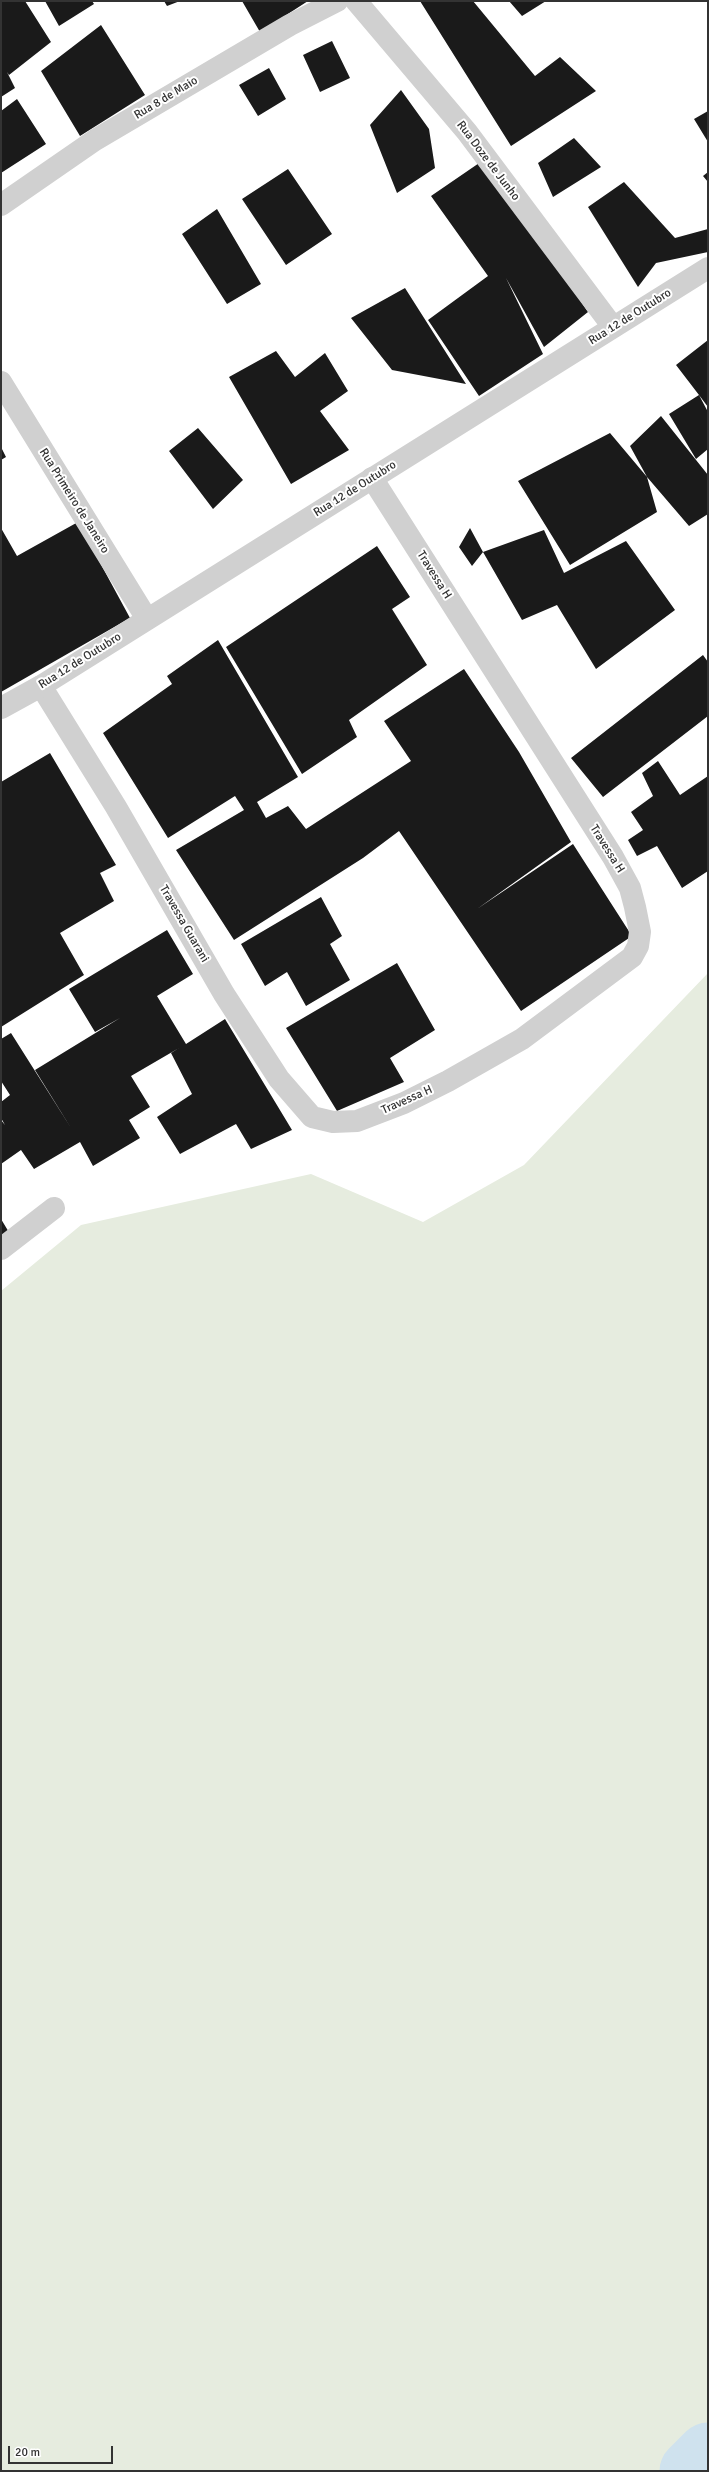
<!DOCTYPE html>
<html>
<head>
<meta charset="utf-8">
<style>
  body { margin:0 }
  #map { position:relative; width:709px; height:2472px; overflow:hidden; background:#fff; font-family:Signika,sans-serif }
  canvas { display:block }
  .frame { position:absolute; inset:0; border:2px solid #333; pointer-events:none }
  .scale { position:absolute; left:8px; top:2446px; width:105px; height:18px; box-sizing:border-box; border:2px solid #333; border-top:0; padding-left:5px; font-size:12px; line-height:14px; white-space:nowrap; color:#333; -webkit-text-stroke:3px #fff; paint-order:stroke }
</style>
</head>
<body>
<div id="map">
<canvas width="709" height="2472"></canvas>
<div class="frame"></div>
<div class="scale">20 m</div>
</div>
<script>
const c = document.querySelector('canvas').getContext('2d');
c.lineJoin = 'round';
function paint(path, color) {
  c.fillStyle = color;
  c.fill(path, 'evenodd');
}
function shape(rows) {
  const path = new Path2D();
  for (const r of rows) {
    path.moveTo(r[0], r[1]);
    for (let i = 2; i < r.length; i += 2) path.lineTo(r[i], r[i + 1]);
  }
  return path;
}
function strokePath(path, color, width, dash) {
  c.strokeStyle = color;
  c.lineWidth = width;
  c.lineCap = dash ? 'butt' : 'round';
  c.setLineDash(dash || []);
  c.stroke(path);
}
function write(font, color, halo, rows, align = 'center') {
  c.font = font + ' Signika,sans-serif';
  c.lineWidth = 4;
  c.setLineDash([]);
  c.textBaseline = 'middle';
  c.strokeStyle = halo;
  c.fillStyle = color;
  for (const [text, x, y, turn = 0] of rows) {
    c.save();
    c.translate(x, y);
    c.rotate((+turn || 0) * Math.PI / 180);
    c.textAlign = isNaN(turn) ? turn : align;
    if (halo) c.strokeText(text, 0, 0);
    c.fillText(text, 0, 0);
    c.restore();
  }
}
paint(shape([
  [708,973,708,2471,1,2471,1,1291,81,1225,311,1174,423,1222,524,1165]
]), '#e6ecdf');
strokePath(shape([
  [691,2471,708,2454]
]), '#cfe2ee', 63);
paint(shape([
  [1,1,25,1,51,42,9,75,7,72,15,88,1,97],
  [45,1,92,1,94,4,59,26],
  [164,1,180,1,167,6],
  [242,1,308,1,260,32],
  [420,1,473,1,535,76,560,57,596,91,511,146],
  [509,1,546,1,522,16],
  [101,25,145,95,80,136,41,71],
  [332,41,350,78,320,92,303,55],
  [269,68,286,99,258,116,239,85],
  [401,90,429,129,435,168,397,193,370,125],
  [17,99,46,144,1,173,1,111],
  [708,111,708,142,694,119],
  [574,138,601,167,553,197,538,163],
  [485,159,588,312,544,347,506,278,543,354,479,396,428,320,488,276,431,196],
  [288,169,332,234,286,265,242,199],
  [708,172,708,182,703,176],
  [624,182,675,238,708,229,708,252,656,263,638,287,588,207],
  [217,209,261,284,227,304,182,234],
  [405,288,466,384,392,370,351,318],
  [708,340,708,407,699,395,708,412,708,449,696,459,669,414,699,395,676,365],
  [276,351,295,377,325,353,348,391,320,411,349,450,291,484,229,377],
  [661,416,708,475,708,514,689,526,647,477,630,446],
  [198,428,243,480,213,509,169,451],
  [610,433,647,477,657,512,570,565,518,481],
  [1,447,6,457,1,460],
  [78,522,130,618,1,692,1,528,17,556],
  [470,528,483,552,472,566,459,547],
  [544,530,564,573,626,541,675,610,596,669,557,605,522,620,483,552],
  [377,546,410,597,392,609,427,665,349,720,357,737,302,774,226,647],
  [218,640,298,777,257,802,266,818,288,806,306,829,411,761,384,721,464,669,519,752,571,842,477,909,573,844,632,936,521,1011,399,831,363,858,234,940,176,850,244,810,235,796,168,838,103,733,172,684,167,676],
  [703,655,708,662,708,716,603,797,571,758],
  [50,753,116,865,100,873,114,901,60,933,84,975,1,1027,1,782],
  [658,761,680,795,708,776,708,871,682,888,657,846,637,856,628,840,643,830,631,812,653,796,642,773],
  [321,897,342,936,330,944,350,980,306,1006,287,972,265,986,241,944],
  [167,930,193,974,157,996,186,1044,225,1019,292,1130,251,1149,236,1124,180,1154,157,1117,192,1094,171,1053,179,1048,131,1076,150,1107,129,1120,140,1138,93,1166,80,1142,34,1169,21,1150,1,1164,1,1120,5,1125,1,1118,1,1102,10,1095,1,1081,1,1039,11,1033,71,1128,35,1070,120,1018,95,1032,69,989],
  [397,963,435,1030,390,1058,404,1082,337,1111,286,1028],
  [1,1219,10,1234,1,1239]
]), '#1a1a1a');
strokePath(shape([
  [356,1,467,132,613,327],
  [1,205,95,140,290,25,337,1],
  [1,382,147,619],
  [41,686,116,807,224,994,279,1079,312,1117,333,1122,357,1121,404,1103,448,1081,522,1039,632,957,638,946,640,932,635,907,630,888,613,857,372,478],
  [1,1249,54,1208]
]), '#d0d0d0', 22);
strokePath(shape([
  [1,708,41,686,708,268]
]), '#d0d0d0', 22);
write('12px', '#333', '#fff', [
  ["Rua 8 de Maio",166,98,-31],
  ["Rua Doze de Junho",488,161,53],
  ["Rua 12 de Outubro",630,317,-32],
  ["Rua 12 de Outubro",355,489,-32],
  ["Rua Primeiro de Janeiro",74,501,58],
  ["Travessa H",434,575,58],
  ["Rua 12 de Outubro",80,661,-32],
  ["Travessa H",607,849,58],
  ["Travessa Guarani",184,924,60],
  ["Travessa H",407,1100,-24]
]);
</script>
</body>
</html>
